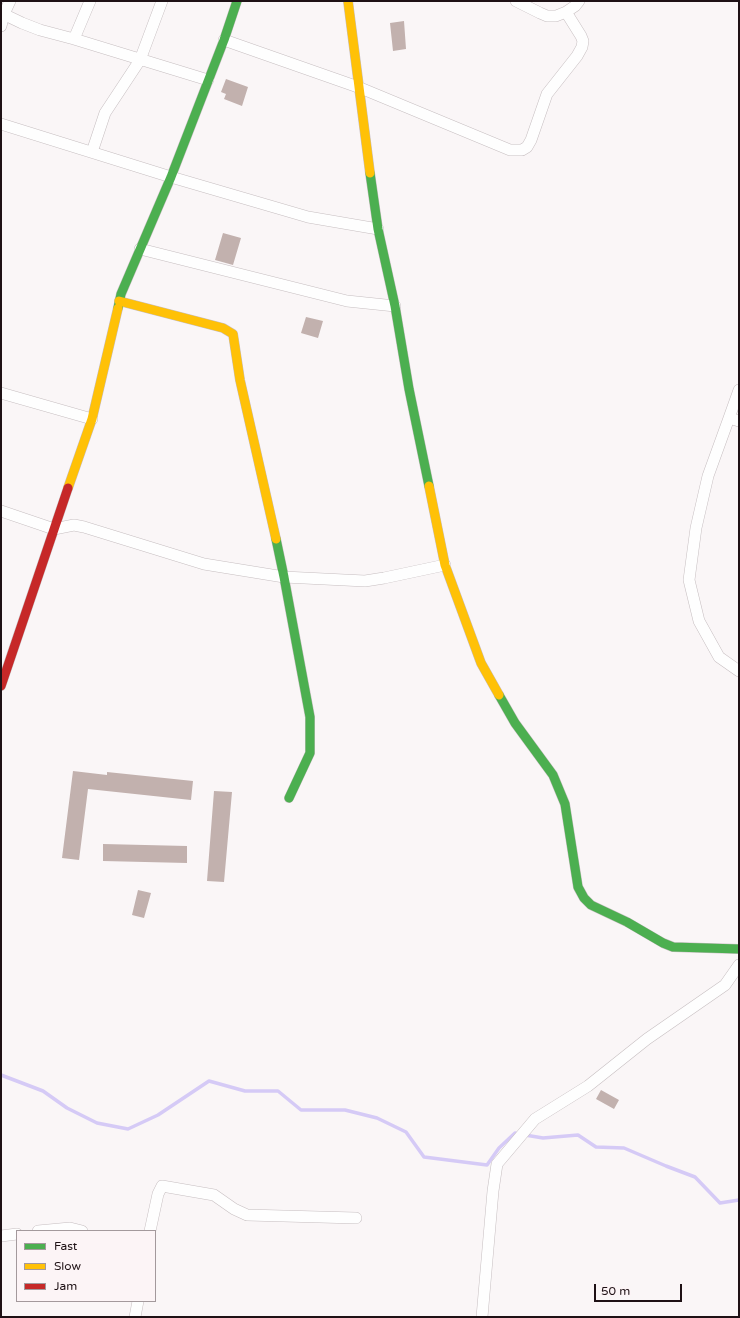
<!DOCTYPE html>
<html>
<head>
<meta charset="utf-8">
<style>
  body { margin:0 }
  #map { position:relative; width:740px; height:1318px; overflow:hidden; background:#faf6f7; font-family:"Varela Round",sans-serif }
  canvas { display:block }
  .frame { position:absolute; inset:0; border:2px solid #1e1115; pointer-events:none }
  .legend { position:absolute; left:16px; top:1230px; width:140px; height:72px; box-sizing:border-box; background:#fcf4f6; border:1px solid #a3999c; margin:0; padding:5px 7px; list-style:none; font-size:12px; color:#1e1115 }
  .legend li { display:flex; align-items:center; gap:8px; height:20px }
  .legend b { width:20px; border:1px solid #a3999c }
  .scale { position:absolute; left:594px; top:1284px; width:88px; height:18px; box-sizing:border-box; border:2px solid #1e1115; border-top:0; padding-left:5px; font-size:12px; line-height:14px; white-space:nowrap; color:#1e1115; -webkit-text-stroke:3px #fcf4f6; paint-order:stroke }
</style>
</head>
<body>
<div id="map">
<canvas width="740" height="1318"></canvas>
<div class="frame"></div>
<ul class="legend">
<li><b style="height:5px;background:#4caf50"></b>Fast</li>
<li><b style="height:5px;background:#ffc107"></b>Slow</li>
<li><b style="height:5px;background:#c62828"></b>Jam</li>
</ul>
<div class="scale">50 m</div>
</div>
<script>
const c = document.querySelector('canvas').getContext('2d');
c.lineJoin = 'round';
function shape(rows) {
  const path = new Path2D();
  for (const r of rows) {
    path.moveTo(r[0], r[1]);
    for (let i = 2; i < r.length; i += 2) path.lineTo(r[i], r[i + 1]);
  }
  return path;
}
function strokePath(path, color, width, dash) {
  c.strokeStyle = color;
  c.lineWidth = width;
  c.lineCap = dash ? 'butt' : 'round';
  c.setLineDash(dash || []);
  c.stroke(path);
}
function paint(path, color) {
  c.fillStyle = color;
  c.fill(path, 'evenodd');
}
strokePath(shape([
  [1,1075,43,1091,67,1108,97,1123,128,1129,158,1115,209,1081,245,1091,278,1091,301,1110,345,1110,377,1118,406,1132,424,1157,487,1165,499,1148,515,1133,519,1134],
  [525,1135,543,1138,578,1135,596,1147,624,1148,666,1166,695,1177,720,1203,739,1200]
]), '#d5caf6', 3.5);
paint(shape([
  [404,21,406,49,393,51,390,23],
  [226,79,248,87,242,106,224,99,226,94,221,92],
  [223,233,241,238,233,265,215,260],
  [306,317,323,321,318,338,301,333],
  [73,771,107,775,107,772,193,781,191,800,88,789,79,860,62,858],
  [214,791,232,792,224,882,207,881],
  [103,844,187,846,187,863,103,861],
  [138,890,151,893,144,918,132,915],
  [601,1090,619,1100,614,1109,596,1099]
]), '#c2b1ae');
const street = shape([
  [516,1,540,13,547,16,556,16,566,12,575,6,579,1],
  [1,13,22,23,40,30,74,39,208,80],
  [1,26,4,14,10,1],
  [74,39,90,1],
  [224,40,358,87,510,150,522,150,527,147,531,140,547,94,577,56,582,47,583,41,581,36,566,12],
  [1,124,171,177,308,217,378,229],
  [92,152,105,113,140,60,162,1],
  [140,249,347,301,395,306],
  [739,390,729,418,739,421],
  [1,393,92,419],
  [729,418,708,476,696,528,689,580,699,621,719,657,739,671],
  [1,511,54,529,74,525,84,527,204,564,284,577,365,581,384,578,445,565],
  [38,1231,70,1228,82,1231],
  [150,1231,158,1194,162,1186,214,1195,234,1209,247,1215,356,1218],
  [1,1236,17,1234],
  [135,1317,138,1301],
  [482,1317,493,1191,497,1164,535,1119,588,1086,647,1039,725,985,739,965]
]);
const fast = shape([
  [370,173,378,229,395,306,409,389,429,486],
  [118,308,121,294,171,177,224,40,237,1],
  [276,539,284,577,310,717,310,753,289,798],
  [499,695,515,723,553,775,565,804,578,887,584,898,591,905,627,922,663,943,673,947,739,949]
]);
const slow = shape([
  [348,1,370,173],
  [119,301,223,328,233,334,240,380,276,539],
  [429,486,445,565,481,663,499,695],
  [68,488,92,419,118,308]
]);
const jam = shape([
  [1,686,68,488]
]);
strokePath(street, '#c6bec0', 12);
strokePath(fast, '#c6bec0', 10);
strokePath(slow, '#c6bec0', 10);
strokePath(jam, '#c6bec0', 10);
strokePath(street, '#fefefe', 11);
strokePath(fast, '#4caf50', 9);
strokePath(slow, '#ffc107', 9);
strokePath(jam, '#c62828', 9);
</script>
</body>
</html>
